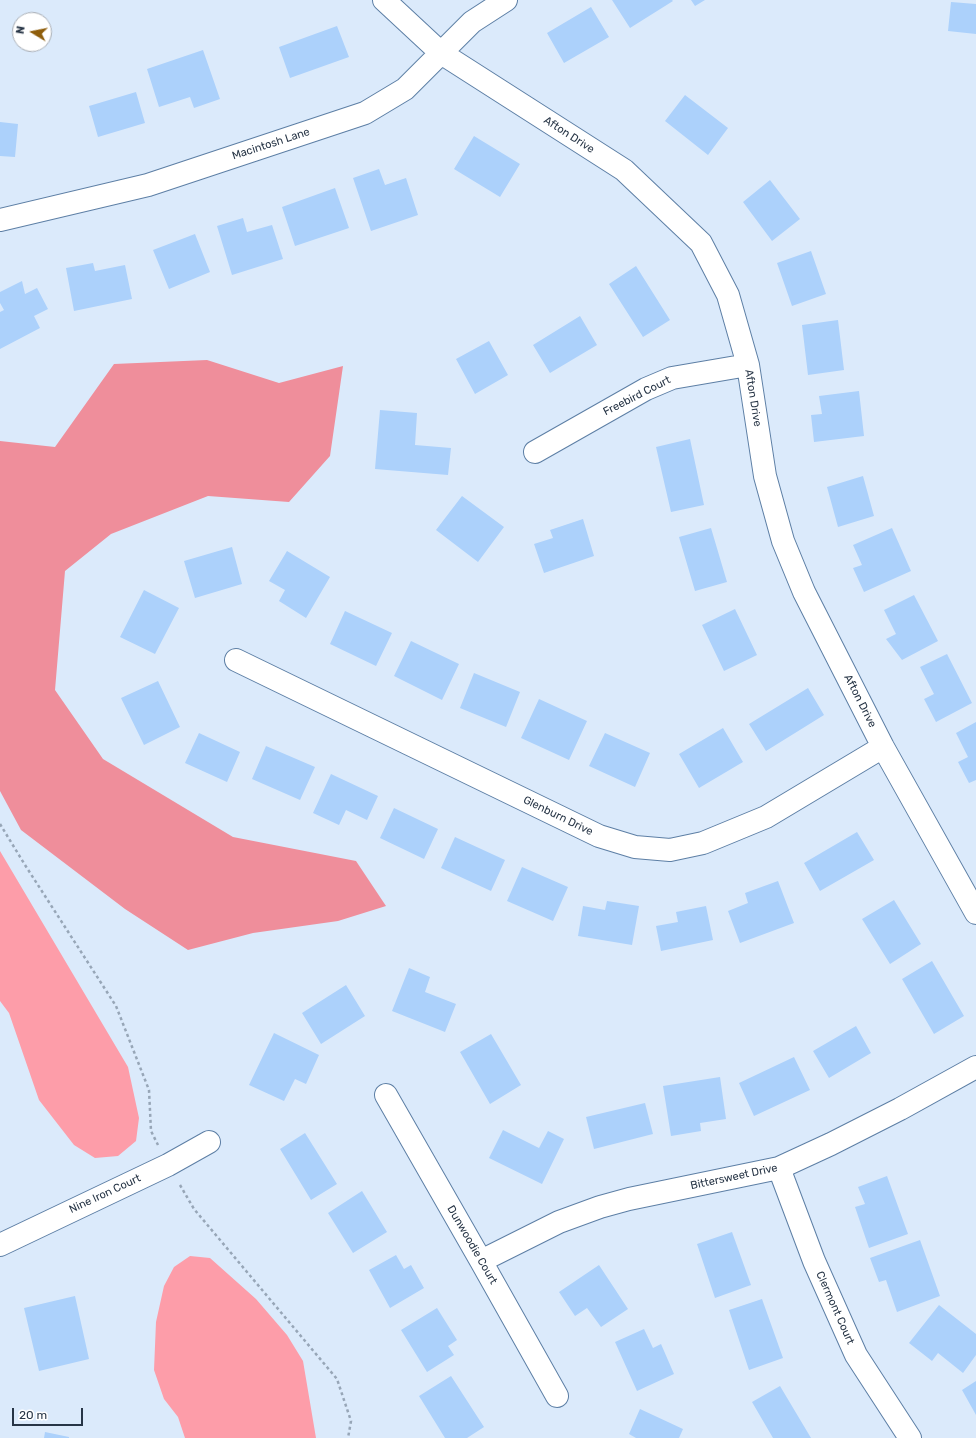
<!DOCTYPE html>
<html>
<head>
<meta charset="utf-8">
<style>
  body { margin:0 }
  #map { position:relative; width:976px; height:1438px; overflow:hidden; background:#dbeafb; font-family:Rubik,sans-serif }
  canvas { display:block }
  .north { position:absolute; left:12px; top:12px; width:40px; height:40px; box-sizing:border-box; background:#fff; border:1px solid #a9aeb5; border-radius:50%; rotate:280deg; font-size:11px; font-weight:700; line-height:16px; text-align:center; color:#273546 }
  .north::after { content:''; display:block; margin:auto; width:14px; height:18px; background:#8f5e0c; clip-path:polygon(50% 0,100% 100%,50% 72%,0 100%) }
  .scale { position:absolute; left:12px; top:1408px; width:71px; height:18px; box-sizing:border-box; border:2px solid #273546; border-top:0; padding-left:5px; font-size:12px; line-height:14px; white-space:nowrap; color:#273546; -webkit-text-stroke:3px #fff; paint-order:stroke }
</style>
</head>
<body>
<div id="map">
<canvas width="976" height="1438"></canvas>
<div class="north">N</div>
<div class="scale">20 m</div>
</div>
<script>
const c = document.querySelector('canvas').getContext('2d');
c.lineJoin = 'round';
function paint(path, color) {
  c.fillStyle = color;
  c.fill(path, 'evenodd');
}
function shape(rows) {
  const path = new Path2D();
  for (const r of rows) {
    path.moveTo(r[0], r[1]);
    for (let i = 2; i < r.length; i += 2) path.lineTo(r[i], r[i + 1]);
  }
  return path;
}
function strokePath(path, color, width, dash) {
  c.strokeStyle = color;
  c.lineWidth = width;
  c.lineCap = dash ? 'butt' : 'round';
  c.setLineDash(dash || []);
  c.stroke(path);
}
function write(font, color, halo, rows, align = 'center') {
  c.font = font + ' Rubik,sans-serif';
  c.lineWidth = 3.5;
  c.setLineDash([]);
  c.textBaseline = 'middle';
  c.strokeStyle = halo;
  c.fillStyle = color;
  for (const [text, x, y, turn = 0] of rows) {
    c.save();
    c.translate(x, y);
    c.rotate((+turn || 0) * Math.PI / 180);
    c.textAlign = isNaN(turn) ? turn : align;
    if (halo) c.strokeText(text, 0, 0);
    c.fillText(text, 0, 0);
    c.restore();
  }
}
paint(shape([
  [0,851,128,1067,139,1118,136,1141,118,1156,95,1158,74,1145,39,1100,9,1013,0,1001],
  [190,1256,210,1258,256,1299,287,1335,303,1361,316,1438,185,1438,178,1417,164,1399,154,1370,156,1322,164,1286,174,1267]
]), '#fd9da9');
paint(shape([
  [207,360,279,383,343,366,330,456,289,502,208,496,111,534,65,571,55,690,103,759,233,837,356,861,386,906,338,921,253,933,188,950,125,909,21,830,0,791,0,441,55,447,114,364]
]), '#ef8e9b');
paint(shape([
  [612,0,672,0,673,1,630,28],
  [691,0,705,0,695,6],
  [951,2,976,4,976,34,948,31],
  [591,7,609,37,564,63,547,33],
  [337,26,349,57,290,78,279,47],
  [203,50,220,99,194,108,190,97,159,107,147,69],
  [136,92,145,123,98,137,89,106],
  [685,95,728,128,708,155,665,121],
  [0,122,18,124,15,157,0,156],
  [474,136,520,164,500,197,454,169],
  [379,169,385,185,406,178,418,215,371,231,353,178],
  [770,180,800,219,772,241,743,202],
  [335,188,349,228,295,246,282,207],
  [243,218,247,232,272,225,283,259,232,275,217,226],
  [195,234,210,272,169,289,153,250],
  [811,251,826,294,792,306,777,263],
  [93,263,95,271,125,265,132,299,74,311,66,268],
  [636,266,670,320,643,337,609,284],
  [22,281,25,294,37,288,48,309,34,316,40,328,0,349,0,312,4,310,0,303,0,292],
  [580,316,597,345,550,373,533,345],
  [838,320,844,370,808,375,802,325],
  [489,341,508,375,475,394,456,359],
  [859,391,864,436,814,442,811,415,822,414,819,396],
  [380,410,417,413,415,445,451,448,448,475,375,469],
  [690,439,704,505,671,512,656,447],
  [863,476,874,516,838,527,827,487],
  [462,496,504,527,478,562,436,530],
  [583,519,594,556,544,573,534,544,553,538,550,530],
  [711,528,727,582,695,591,679,537],
  [892,528,911,571,864,592,853,568,862,565,853,545],
  [232,547,242,584,195,598,184,561],
  [287,551,330,577,306,618,279,601,285,590,269,581],
  [144,590,179,608,155,654,120,637],
  [914,595,938,641,902,660,886,639,896,634,884,610],
  [735,609,757,655,724,671,702,625],
  [345,611,392,633,376,666,330,644],
  [411,641,459,664,442,700,394,676],
  [947,654,972,703,936,722,924,699,934,694,920,667],
  [474,673,520,692,506,727,460,708],
  [158,681,180,727,144,745,121,698],
  [808,688,824,715,766,751,749,724],
  [539,699,587,721,569,760,521,738],
  [976,722,976,780,969,783,958,762,968,757,956,733],
  [723,728,743,762,699,788,679,754],
  [199,733,240,752,227,782,185,763],
  [605,733,650,753,635,787,589,766],
  [266,746,315,767,300,800,252,779],
  [331,774,378,796,367,820,346,810,339,825,313,813],
  [394,808,438,829,424,859,380,838],
  [857,832,874,860,820,891,804,863],
  [455,837,505,860,491,891,441,868],
  [522,867,568,887,553,921,507,901],
  [778,881,794,923,740,943,728,911,748,903,745,893],
  [894,900,921,944,890,964,862,919],
  [607,901,639,906,632,945,578,936,583,906,605,910],
  [706,906,713,940,661,951,656,926,678,922,676,912],
  [932,961,964,1016,934,1034,902,979],
  [409,968,430,977,425,992,456,1004,445,1032,392,1011],
  [346,985,365,1016,321,1044,302,1013],
  [856,1026,871,1053,829,1078,813,1051],
  [274,1033,319,1055,306,1084,295,1079,284,1101,249,1085],
  [491,1034,521,1085,490,1104,460,1052],
  [794,1057,810,1090,754,1116,739,1083],
  [720,1077,726,1119,700,1123,701,1131,671,1136,663,1086],
  [645,1103,653,1134,594,1149,586,1117],
  [503,1130,539,1148,548,1131,564,1139,542,1184,489,1158],
  [305,1133,337,1184,311,1200,280,1149],
  [887,1176,908,1234,869,1248,855,1207,865,1204,858,1187],
  [362,1191,387,1232,353,1253,328,1213],
  [732,1232,751,1285,715,1298,697,1244],
  [920,1240,940,1296,897,1312,886,1280,879,1282,870,1258],
  [396,1255,404,1269,411,1265,424,1288,390,1308,369,1270],
  [599,1265,628,1309,601,1327,587,1308,575,1316,559,1292],
  [75,1296,89,1359,39,1371,24,1308],
  [762,1299,783,1358,749,1370,729,1310],
  [939,1305,976,1334,976,1355,963,1373,938,1353,932,1361,909,1343],
  [437,1308,457,1340,448,1346,454,1355,427,1372,401,1330],
  [644,1329,653,1348,661,1344,674,1374,637,1391,615,1342],
  [451,1376,484,1427,467,1438,445,1438,419,1396],
  [976,1381,976,1415,962,1390],
  [780,1386,811,1438,773,1438,752,1402],
  [640,1409,683,1429,679,1438,636,1438,629,1434],
  [45,1432,69,1437,69,1438,44,1438]
]), '#acd1fb');
const minor = shape([
  [384,0,441,53,624,170,701,243,728,295,748,365,765,476,783,541,804,592,883,747,976,913],
  [0,220,148,185,365,113,405,89,472,22,506,0],
  [535,452,646,389,672,378,748,365],
  [236,660,599,836,635,847,670,850,703,843,766,817,883,747],
  [386,1095,481,1261,557,1396],
  [779,1168,814,1261,856,1355,910,1438],
  [0,1245,168,1165,209,1142],
  [481,1261,559,1222,600,1207,629,1199,779,1168,831,1144,900,1109,976,1067]
]);
strokePath(minor, '#5d7fa5', 24);
strokePath(shape([
  [0,824,25,865,116,1006,149,1090,151,1131,158,1145],
  [180,1185,194,1209,337,1379,351,1421,348,1438]
]), '#97a6b7', 2.5, [3, 3]);
strokePath(minor, '#fff', 22);
write('11px', '#273546', '#fff', [
  ["Afton Drive",569,135,33],
  ["Macintosh Lane",271,144,-18],
  ["Freebird Court",637,396,-27],
  ["Afton Drive",753,398,81],
  ["Afton Drive",860,701,63],
  ["Glenburn Drive",558,816,26],
  ["Bittersweet Drive",734,1177,-12],
  ["Nine Iron Court",105,1194,-25],
  ["Dunwoodie Court",472,1245,60],
  ["Clermont Court",835,1308,66]
]);
</script>
</body>
</html>
